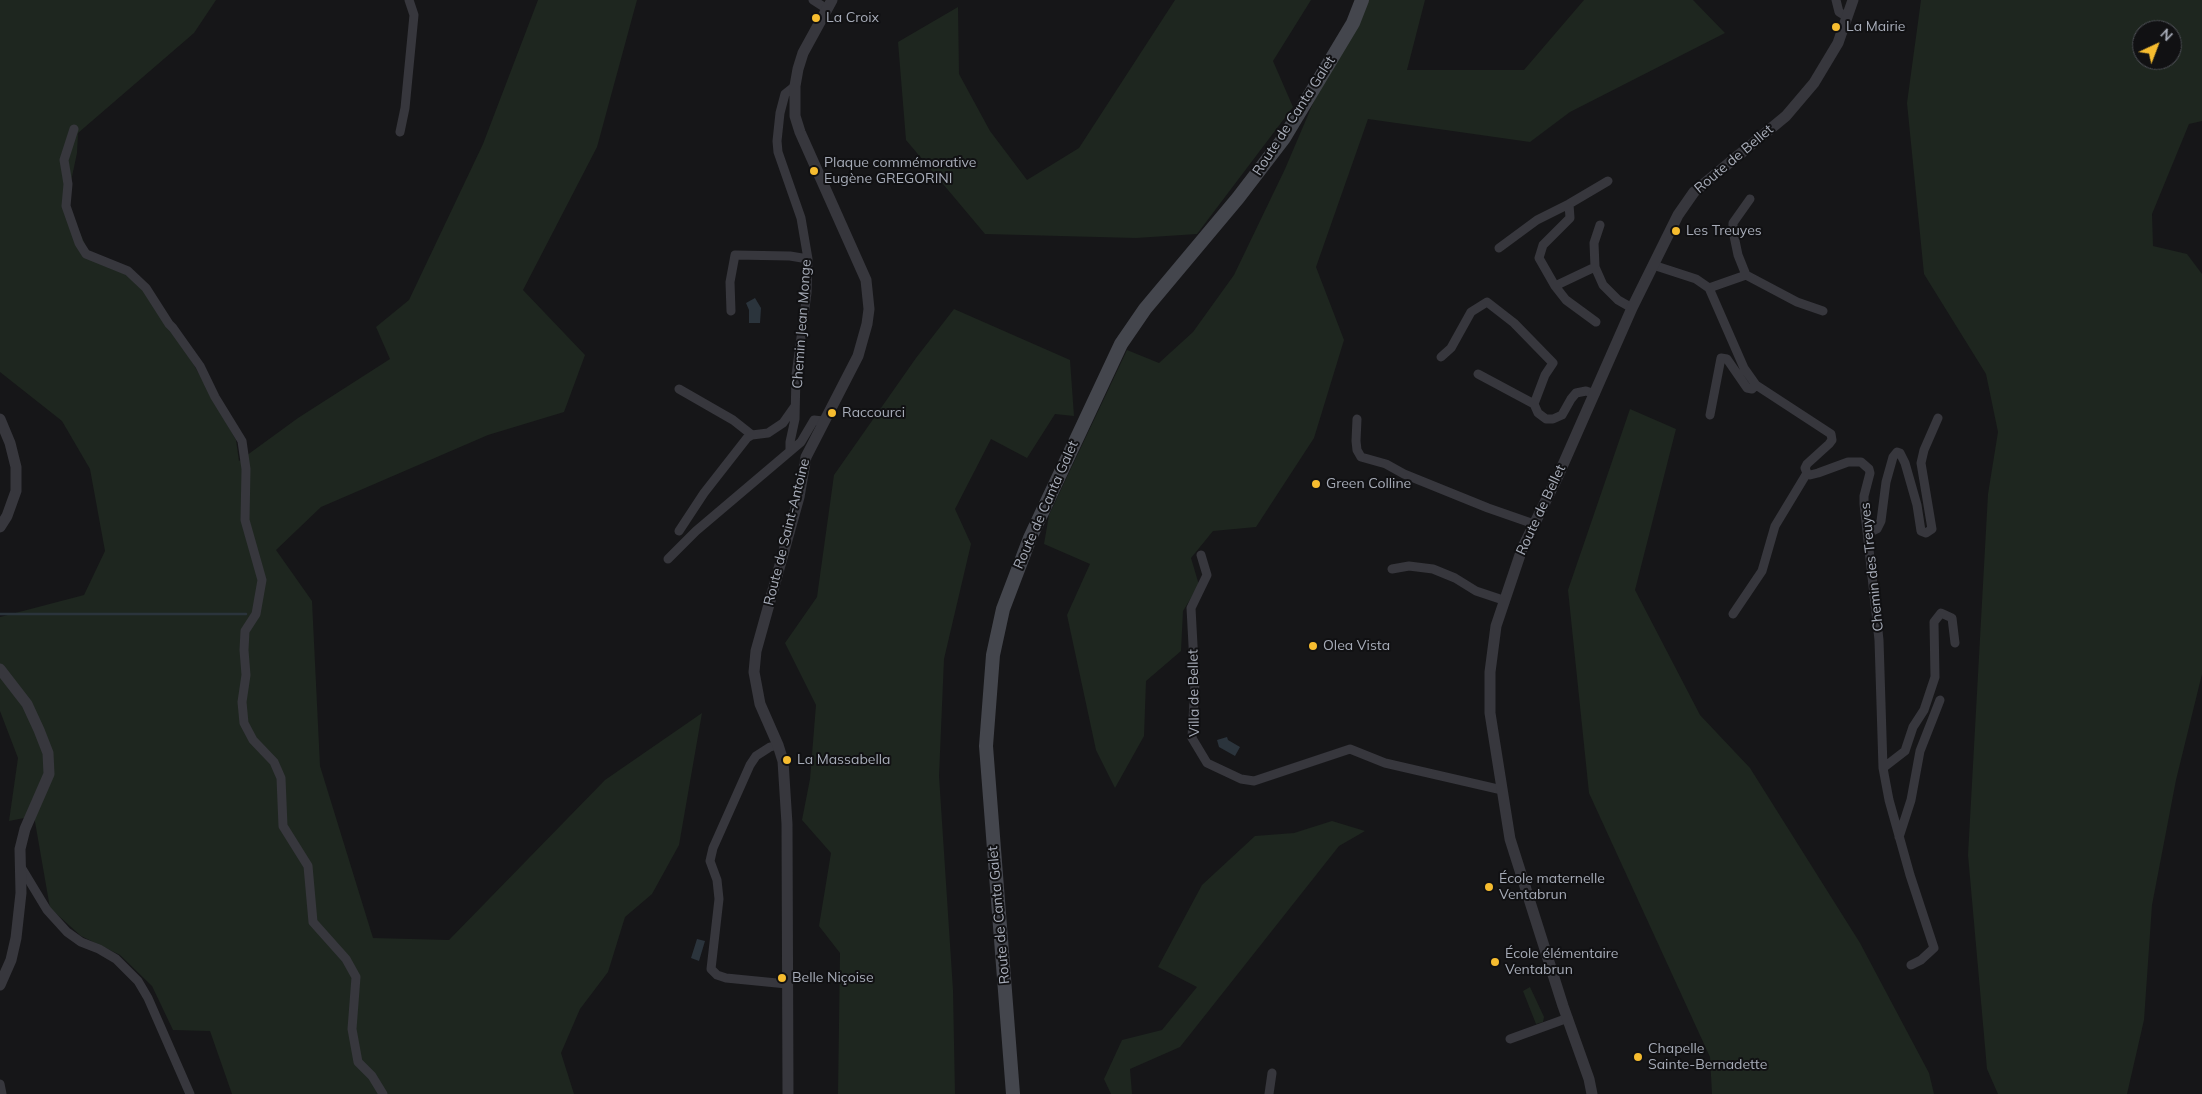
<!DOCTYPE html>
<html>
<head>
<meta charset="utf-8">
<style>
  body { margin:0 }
  #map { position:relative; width:2202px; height:1094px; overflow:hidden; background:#161618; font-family:Mulish,sans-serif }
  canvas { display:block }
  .north { position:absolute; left:2132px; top:20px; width:50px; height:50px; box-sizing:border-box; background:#111113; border:1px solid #4d4f55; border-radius:50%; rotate:43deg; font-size:14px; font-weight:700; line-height:20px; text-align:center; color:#a7acb8 }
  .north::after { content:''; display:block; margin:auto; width:18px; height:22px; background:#f6bc2f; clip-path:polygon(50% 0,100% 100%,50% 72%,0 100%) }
</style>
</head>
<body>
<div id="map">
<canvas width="2202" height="1094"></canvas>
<div class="north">N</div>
</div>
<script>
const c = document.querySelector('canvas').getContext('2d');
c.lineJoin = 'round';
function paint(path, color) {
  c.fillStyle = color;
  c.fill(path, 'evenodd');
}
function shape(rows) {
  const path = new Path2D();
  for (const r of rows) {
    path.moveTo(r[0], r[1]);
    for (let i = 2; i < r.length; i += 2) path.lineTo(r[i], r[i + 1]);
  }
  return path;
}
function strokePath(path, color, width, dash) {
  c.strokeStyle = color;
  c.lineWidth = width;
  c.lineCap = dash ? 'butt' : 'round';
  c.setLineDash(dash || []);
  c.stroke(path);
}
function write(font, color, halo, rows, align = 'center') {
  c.font = font + ' Mulish,sans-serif';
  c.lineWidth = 4;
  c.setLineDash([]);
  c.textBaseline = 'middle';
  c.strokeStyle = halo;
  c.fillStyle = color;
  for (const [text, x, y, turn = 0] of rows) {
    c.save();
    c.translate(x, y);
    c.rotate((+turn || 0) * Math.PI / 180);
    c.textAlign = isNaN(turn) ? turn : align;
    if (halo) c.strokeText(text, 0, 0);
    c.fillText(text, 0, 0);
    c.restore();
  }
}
paint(shape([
  [0,0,216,0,194,33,78,133,77,153,70,186,70,210,88,251,130,269,167,317,236,440,239,461,298,418,390,359,376,327,409,300,483,144,538,0,637,0,597,147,523,290,585,355,564,412,488,435,321,507,276,550,312,601,320,766,373,938,449,940,605,780,702,713,679,845,652,894,625,917,608,972,580,1009,561,1053,574,1094,232,1094,210,1031,173,1030,152,986,120,955,81,936,50,908,34,816,9,821,18,758,0,711,0,617,84,595,105,551,90,469,62,421,0,372],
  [1175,0,1311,0,1273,61,1293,107,1197,234,1136,238,985,234,906,140,898,42,958,7,959,74,990,131,1027,180,1079,148],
  [1369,0,1425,0,1407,70,1524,70,1584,0,1693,0,1725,33,1570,112,1530,142,1368,119,1316,267,1344,340,1314,438,1256,527,1213,531,1191,558,1199,585,1183,611,1181,651,1146,681,1144,736,1115,788,1096,750,1067,615,1090,564,1044,544,1049,515,1127,350,1159,363,1193,332,1234,275,1285,169,1314,101],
  [1921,0,2202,0,2202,121,2189,124,2152,214,2153,246,2187,254,2202,274,2202,674,2176,780,2152,905,2144,1020,2127,1094,1998,1094,1987,1069,1968,855,1988,494,1998,432,1986,374,1924,274,1907,103],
  [2142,30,2172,30,2172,60,2142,60],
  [954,309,1070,360,1074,416,1055,414,1027,458,991,439,955,509,971,544,944,659,939,776,953,990,955,1094,838,1094,840,953,819,926,831,853,802,820,810,779,816,705,785,643,817,597,834,475,916,358],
  [1630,409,1676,429,1635,590,1700,715,1750,768,1860,943,1929,1073,1934,1094,1712,1094,1710,1057,1589,793,1568,590],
  [1332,821,1365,831,1339,846,1180,1047,1130,1069,1132,1094,1111,1094,1104,1079,1122,1040,1162,1030,1197,987,1158,967,1202,885,1255,836,1294,833],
  [1530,987,1544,1017,1543,1022,1536,1024,1523,991]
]), '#1e261f');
paint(shape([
  [755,298,761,308,760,323,749,323,749,310,746,303],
  [1227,737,1228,740,1240,747,1235,756,1219,747,1217,740],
  [697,939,705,941,699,961,691,958]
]), '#2b343c');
strokePath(shape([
  [0,614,246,614]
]), '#2b343c', 2.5);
strokePath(shape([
  [813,0,827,9],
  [1836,0,1839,12,1847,17],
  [74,129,64,160,68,184,66,206,79,243,86,254,128,271,146,288,169,324,173,328,200,366,215,397,242,441,246,469,245,520,262,580,256,614,245,631,244,650,246,675,242,702,244,723,253,740,274,762,281,778,283,826,308,866,313,922,346,959,356,977,352,1029,358,1062,372,1076,383,1094],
  [400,132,405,108,414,15,409,0],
  [1600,225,1594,243,1595,267,1603,285,1618,300,1632,308],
  [1499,248,1537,220,1569,204],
  [1653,265,1696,279,1709,288,1744,368,1756,385,1831,434,1832,440,1829,444,1807,464,1805,468,1807,473,1810,475,1818,473,1848,462,1861,462,1869,469,1870,473,1864,496,1864,504,1879,640,1883,768,1889,800,1910,875,1934,948,1921,960,1911,965],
  [1746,275,1738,255,1733,231,1733,223,1750,199],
  [1555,286,1595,267],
  [1709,288,1746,275,1797,302,1823,311],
  [731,311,730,282,735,255,790,256,808,259],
  [1596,322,1566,300,1555,286,1539,258,1543,245,1570,218,1569,204,1608,181],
  [1441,357,1451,348,1471,312,1487,302,1514,323,1553,363,1545,375,1534,404,1538,413,1546,419,1553,419,1562,415,1571,399,1576,393,1586,391,1595,394],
  [1478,374,1534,404],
  [679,389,733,420,752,435],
  [1710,415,1721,358,1727,359,1747,388,1752,389,1756,385],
  [1357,419,1356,441,1357,450,1361,457,1386,464,1404,474,1488,508,1534,524],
  [790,451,790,442,795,419,796,375,807,293,808,259,801,218,778,152,777,141,780,113,785,94,795,86],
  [679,531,704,493,747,438,752,435,768,433,783,423,795,406],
  [1868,533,1877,529,1881,521,1886,482,1893,457,1897,452,1900,453,1905,463,1917,505,1921,531,1926,533,1932,529,1921,463,1924,450,1938,418],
  [1201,555,1207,575,1191,608,1195,682,1192,738,1207,763,1241,779,1254,781,1350,749,1385,763,1502,790],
  [668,559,696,531,801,442,814,420,823,421],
  [1392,569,1409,566,1433,569,1455,578,1476,591,1503,600],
  [1733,614,1762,571,1775,526,1807,473],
  [778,745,770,747,756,756,750,765,713,848,710,861,717,880,719,899,711,969,717,975,726,978,787,984],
  [1883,768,1905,751,1913,727,1924,710,1935,677,1934,622,1941,613,1952,618,1955,643],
  [1899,837,1911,800,1920,751,1940,700],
  [21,867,47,910,67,932,81,942,99,949,116,959,138,981,148,998,190,1094],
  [1510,1039,1568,1018],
  [0,1084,2,1094],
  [1269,1094,1272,1073]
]), '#37373d', 9);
strokePath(shape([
  [0,419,10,443,16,467,16,491,7,516,0,527],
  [0,669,27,704,39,730,48,753,49,774,25,829,20,849,21,893,16,938,11,960,0,985],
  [788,1094,787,824,783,761,778,745,760,704,754,672,756,651,799,497,806,457,858,356,867,324,869,309,866,280,800,132,795,116,795,86,798,69,803,53,832,0],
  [1592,1094,1589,1079,1563,1006,1510,839,1490,713,1490,672,1496,626,1522,549,1558,476,1632,308,1678,215,1694,192,1786,116,1814,83,1838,43,1853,0]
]), '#37373d', 11);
strokePath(shape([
  [1013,1094,986,746,993,655,1003,609,1030,538,1121,344,1145,309,1238,198,1284,138,1353,23,1362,0]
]), '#44464d', 14);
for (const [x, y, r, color] of [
  [816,18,5,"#f6bc2f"],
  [1836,27,5,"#f6bc2f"],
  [814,171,5,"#f6bc2f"],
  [1676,231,5,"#f6bc2f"],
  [832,413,5,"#f6bc2f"],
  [1316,484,5,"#f6bc2f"],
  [1313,646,5,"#f6bc2f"],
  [787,760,5,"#f6bc2f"],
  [1489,887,5,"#f6bc2f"],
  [1495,962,5,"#f6bc2f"],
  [782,978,5,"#f6bc2f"],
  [1638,1057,5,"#f6bc2f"]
]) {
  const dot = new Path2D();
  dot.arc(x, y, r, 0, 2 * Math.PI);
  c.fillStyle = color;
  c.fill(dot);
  strokePath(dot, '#111113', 2);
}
write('14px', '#a7acb8', '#111113', [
  ["La Croix",826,18],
  ["La Mairie",1846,27],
  ["Plaque commémorative",824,163],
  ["Eugène GREGORINI",824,179],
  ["Les Treuyes",1686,231],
  ["Raccourci",842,413],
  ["Green Colline",1326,484],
  ["Olea Vista",1323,646],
  ["La Massabella",797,760],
  ["École maternelle",1499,879],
  ["Ventabrun",1499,895],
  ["École élémentaire",1505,954],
  ["Ventabrun",1505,970],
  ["Belle Niçoise",792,978],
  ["Chapelle",1648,1049],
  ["Sainte-Bernadette",1648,1065]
], 'left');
write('14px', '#a7acb8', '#111113', [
  ["Route de Canta Galet",1294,116,-57],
  ["Route de Bellet",1734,159,-40],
  ["Chemin Jean Monge",802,324,-86],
  ["Route de Canta Galet",1046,505,-66],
  ["Route de Bellet",1541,510,-65],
  ["Route de Saint-Antoine",787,532,-76],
  ["Chemin des Treuyes",1872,567,-96],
  ["Villa de Bellet",1194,693,-91],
  ["Route de Canta Galet",999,915,-95]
]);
</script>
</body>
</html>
